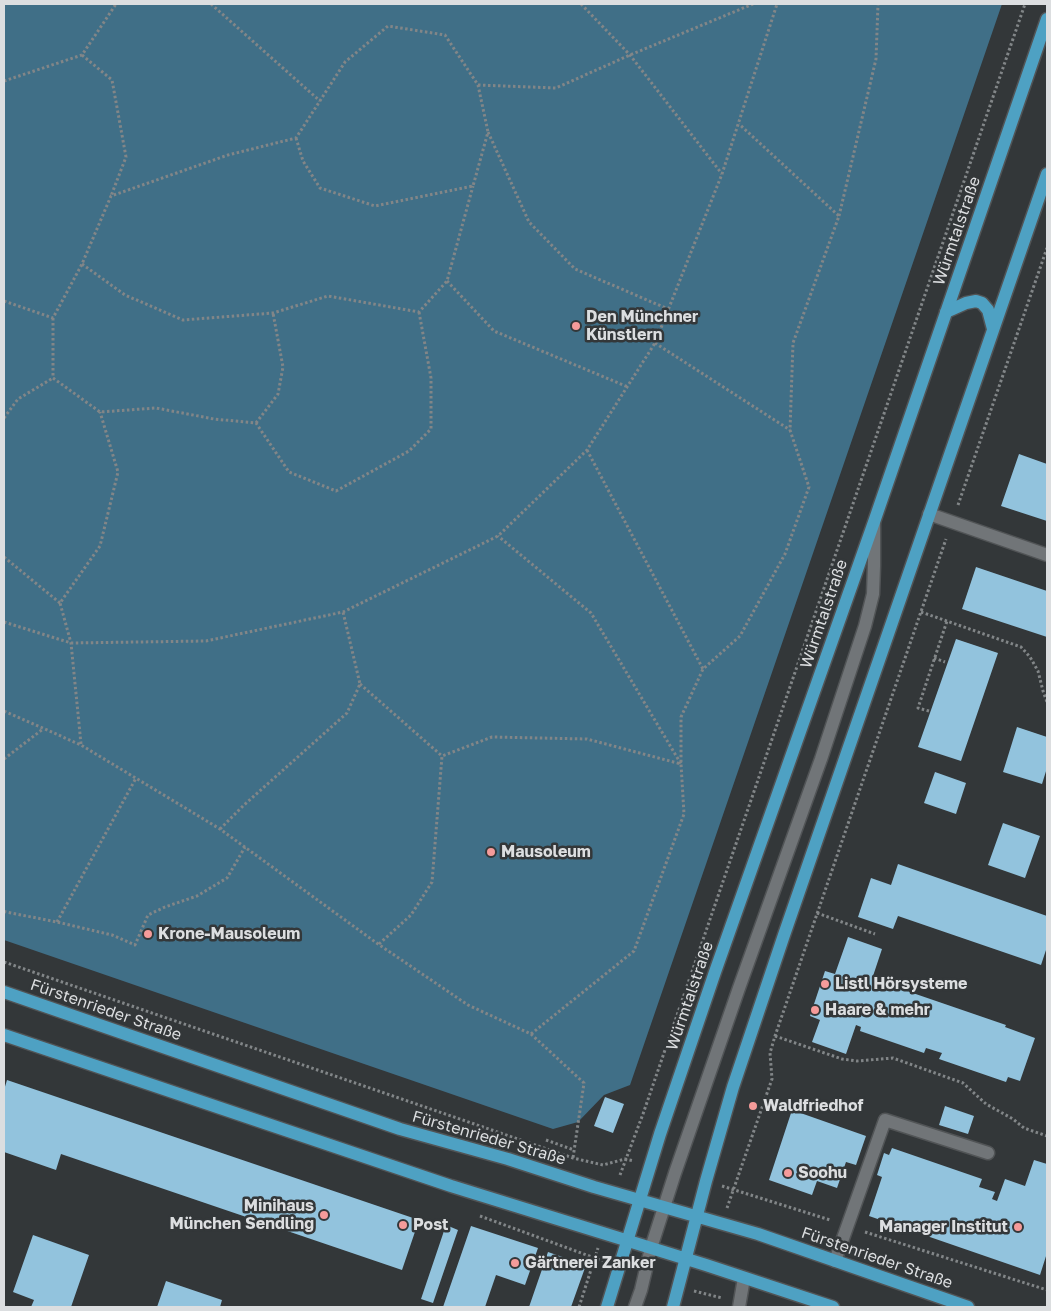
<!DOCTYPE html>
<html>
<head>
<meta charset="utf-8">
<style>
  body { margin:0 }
  #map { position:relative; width:1051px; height:1311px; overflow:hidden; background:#333739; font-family:"Golos Text",sans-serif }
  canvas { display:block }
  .frame { position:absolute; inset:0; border:5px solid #dcdee0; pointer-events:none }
</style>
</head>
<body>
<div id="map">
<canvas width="1051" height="1311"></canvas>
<div class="frame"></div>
</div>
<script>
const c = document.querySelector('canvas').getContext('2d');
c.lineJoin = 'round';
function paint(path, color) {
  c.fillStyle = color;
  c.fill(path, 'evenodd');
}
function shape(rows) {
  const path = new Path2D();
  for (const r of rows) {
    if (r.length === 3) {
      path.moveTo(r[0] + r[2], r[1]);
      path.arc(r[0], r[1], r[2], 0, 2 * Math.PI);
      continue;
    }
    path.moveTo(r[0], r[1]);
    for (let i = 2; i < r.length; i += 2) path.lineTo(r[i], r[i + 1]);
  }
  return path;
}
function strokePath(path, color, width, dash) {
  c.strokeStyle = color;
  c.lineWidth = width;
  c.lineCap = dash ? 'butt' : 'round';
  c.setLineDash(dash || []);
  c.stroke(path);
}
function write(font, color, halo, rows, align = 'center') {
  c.font = font + ' "Golos Text",sans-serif';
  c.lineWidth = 5;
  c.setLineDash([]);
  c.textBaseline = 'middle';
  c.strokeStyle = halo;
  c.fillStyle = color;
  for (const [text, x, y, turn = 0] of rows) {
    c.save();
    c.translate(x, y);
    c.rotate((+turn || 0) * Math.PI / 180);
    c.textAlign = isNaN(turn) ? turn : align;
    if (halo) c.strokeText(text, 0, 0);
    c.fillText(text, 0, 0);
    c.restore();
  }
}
paint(shape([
  [4,4,1002,4,630,1085,604,1095,578,1122,553,1129,4,940]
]), '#406f87');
paint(shape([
  [1019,454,1047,464,1047,521,1001,506],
  [976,567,1047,591,1047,637,962,609],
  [956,639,998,653,961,761,918,747],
  [1017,727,1047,737,1047,768,1042,784,1003,772],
  [935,772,966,783,956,814,924,803],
  [1003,823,1040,836,1025,878,988,865],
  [898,864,1047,916,1047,947,1041,965,898,916,893,929,858,917,871,878,891,885],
  [148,934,4],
  [848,937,882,949,872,979,1006,1025,1005,1027,1035,1038,1020,1081,1008,1077,1006,1082,939,1059,942,1053,926,1048,924,1053,860,1031,861,1027,856,1025,846,1054,812,1042,820,1020,810,1016,825,971,835,974],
  [7,1080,419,1220,402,1270,61,1154,56,1170,4,1152,4,1090],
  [605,1097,624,1104,613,1133,594,1126],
  [945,1106,974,1116,968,1134,939,1125],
  [792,1110,866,1136,856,1165,846,1162,837,1188,817,1181,812,1195,769,1180],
  [892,1148,982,1179,979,1187,995,1192,992,1199,997,1201,1005,1179,1025,1186,1034,1160,1047,1164,1047,1253,1040,1275,869,1216,882,1177,877,1175,884,1153,889,1155],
  [446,1225,458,1230,433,1303,421,1299],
  [471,1226,538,1248,525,1285,496,1275,485,1307,443,1307],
  [33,1235,89,1255,71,1307,31,1307,34,1300,13,1292],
  [548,1252,586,1265,571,1307,529,1307],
  [166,1281,222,1300,220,1307,157,1307]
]), '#92c3dd');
const minor = shape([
  [929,514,1047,555],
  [835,1261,885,1120,988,1153],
  [635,1307,641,1290,651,1248,675,1173,739,988,821,759,865,626,873,594,874,566,874,524],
  [739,1307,744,1278]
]);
const major = shape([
  [946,312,966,303,976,301,982,303,988,310,993,329],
  [4,992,400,1129,508,1159,594,1187,758,1234,968,1307],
  [4,1035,451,1186,706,1265,833,1307],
  [607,1307,660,1134,715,972,874,522,1047,19],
  [673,1307,706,1181,733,1087,784,935,1047,174]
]);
strokePath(minor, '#515456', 15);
strokePath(major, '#515456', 15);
strokePath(shape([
  [211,4,320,101],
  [581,4,630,55,722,174],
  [82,55,112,80,126,157,111,196],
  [4,81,82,55,116,4],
  [478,85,556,88,630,55,753,4],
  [296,138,303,161,320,188,375,206,473,186,488,132,529,222,575,269,668,309],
  [839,216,876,59,878,4],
  [82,264,125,295,183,320,273,313,328,296,419,312,447,281,473,186],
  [447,281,494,331,628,387],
  [4,301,53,318,82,264,111,196,228,155,296,138,345,62,388,26,445,35,478,85,488,132],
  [53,318,53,378,100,412,156,408,214,419,256,423,289,472,336,491,409,451,431,429,431,378,419,312],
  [655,343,790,430],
  [4,418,18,399,53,378],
  [256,423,278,394,283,367,273,313],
  [587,450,703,669],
  [958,505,1047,248],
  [4,557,60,603],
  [921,612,1021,647,1030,657,1038,671,1043,691,1047,702],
  [4,622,71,643,206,641,343,612,498,536,587,450,655,343,722,174,777,4],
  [934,658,945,662],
  [360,684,442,756],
  [4,711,81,745,220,829,378,944,468,1005,531,1034,584,1083,573,1158],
  [929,711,918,708,947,621],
  [81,744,71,643,60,603,100,546,118,472,100,412],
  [4,759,43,729],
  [220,829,244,805,347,713,360,684,343,612],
  [4,911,6,912,57,922,112,935,135,945,148,915,165,907,197,896,227,878,245,847],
  [817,913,875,934],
  [57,922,136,778],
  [379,944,411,915,432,882,442,756,492,737,587,739,681,764,591,613,498,536],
  [4,962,573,1158,603,1165,625,1159,634,1161],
  [531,1034,634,951,684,814,681,764,681,717,703,669,740,636,785,554,809,487,790,430,793,343,839,216,739,124],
  [775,1036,842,1059,857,1061,893,1058,963,1083,986,1104,1013,1119,1024,1128,1047,1136],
  [546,1140,574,1150],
  [620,1175,643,1114,1025,4],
  [722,1186,830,1220],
  [727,1208,772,1079,770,1053,775,1036,946,539],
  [480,1216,603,1261],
  [865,1232,1047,1290],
  [694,1291,722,1298],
  [579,1307,598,1248]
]), '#828688', 3, [2.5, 2.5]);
strokePath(minor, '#717578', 12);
strokePath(major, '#4ea1c3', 12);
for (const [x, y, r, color] of [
  [576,326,5,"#f59b9a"],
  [491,852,5,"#f59b9a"],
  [148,934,5,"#f59b9a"],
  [825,984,5,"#f59b9a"],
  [815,1010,5,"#f59b9a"],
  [753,1106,5,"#f59b9a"],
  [788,1173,5,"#f59b9a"],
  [324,1215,5,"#f59b9a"],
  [403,1225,5,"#f59b9a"],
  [1018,1227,5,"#f59b9a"],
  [515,1263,5,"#f59b9a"]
]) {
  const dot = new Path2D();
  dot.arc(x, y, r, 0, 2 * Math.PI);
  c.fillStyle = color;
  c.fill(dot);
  strokePath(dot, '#333739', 2);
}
write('16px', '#dcdee0', '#333739', [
  ["Würmtalstraße",957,231,-71],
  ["Würmtalstraße",824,614,-71],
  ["Würmtalstraße",690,996,-71],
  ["Fürstenrieder Straße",106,1010,19],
  ["Fürstenrieder Straße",489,1138,16],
  ["Fürstenrieder Straße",877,1258,19]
]);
write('bold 16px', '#dcdee0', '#333739', [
  ["Den Münchner",586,317],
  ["Künstlern",586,335],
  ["Mausoleum",501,852],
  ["Krone-Mausoleum",158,934],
  ["Listl Hörsysteme",835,984],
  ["Haare & mehr",825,1010],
  ["Waldfriedhof",763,1106],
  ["Soohu",798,1173],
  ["Minihaus",314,1206,"right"],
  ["München Sendling",314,1224,"right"],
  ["Post",413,1225],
  ["Manager Institut",1008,1227,"right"],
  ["Gärtnerei Zanker",525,1263]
], 'left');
</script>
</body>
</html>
